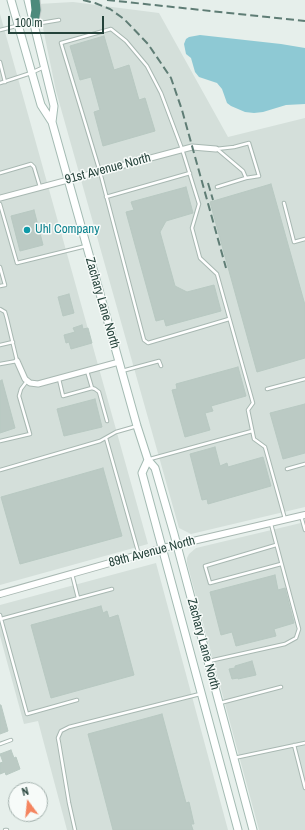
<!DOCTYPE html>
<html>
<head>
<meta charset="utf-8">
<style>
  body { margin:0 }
  #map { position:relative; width:305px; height:830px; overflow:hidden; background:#e6efeb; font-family:"Archivo Narrow",sans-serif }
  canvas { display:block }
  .north { position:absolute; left:8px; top:782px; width:40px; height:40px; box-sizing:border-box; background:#f7fbf9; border:1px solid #a3b1ad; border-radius:50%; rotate:345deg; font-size:11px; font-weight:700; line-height:16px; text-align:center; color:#24423a }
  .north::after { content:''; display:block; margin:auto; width:14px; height:18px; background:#f4845f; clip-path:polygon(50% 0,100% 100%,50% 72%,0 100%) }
  .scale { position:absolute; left:8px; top:16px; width:96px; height:18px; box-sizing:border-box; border:2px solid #24423a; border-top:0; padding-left:5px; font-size:12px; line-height:14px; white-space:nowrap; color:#24423a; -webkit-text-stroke:3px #f7fbf9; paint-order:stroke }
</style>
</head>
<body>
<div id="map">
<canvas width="305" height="830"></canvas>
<div class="north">N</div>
<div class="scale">100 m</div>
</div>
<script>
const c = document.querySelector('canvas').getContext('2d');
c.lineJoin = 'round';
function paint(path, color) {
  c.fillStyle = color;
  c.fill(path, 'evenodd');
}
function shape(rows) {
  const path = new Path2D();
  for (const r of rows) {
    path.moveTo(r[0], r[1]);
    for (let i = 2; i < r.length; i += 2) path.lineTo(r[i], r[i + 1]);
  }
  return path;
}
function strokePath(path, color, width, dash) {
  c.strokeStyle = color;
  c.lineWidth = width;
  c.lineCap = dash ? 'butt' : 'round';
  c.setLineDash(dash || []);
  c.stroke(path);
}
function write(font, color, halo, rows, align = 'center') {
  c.font = font + ' "Archivo Narrow",sans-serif';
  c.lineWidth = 3;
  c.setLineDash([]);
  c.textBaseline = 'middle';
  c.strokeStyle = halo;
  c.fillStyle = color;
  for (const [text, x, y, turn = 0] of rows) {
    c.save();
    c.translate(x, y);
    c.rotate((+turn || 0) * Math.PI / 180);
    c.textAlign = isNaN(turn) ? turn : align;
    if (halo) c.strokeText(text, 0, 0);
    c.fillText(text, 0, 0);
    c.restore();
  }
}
paint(shape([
  [73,2,159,13,228,137,305,118,305,507,191,534,179,528,56,91,38,4],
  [0,14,148,544,0,585],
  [305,522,305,830,259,830,187,563,187,558,189,554,196,548],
  [156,563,228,830,67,830,38,721,24,724,0,636,0,605]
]), '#d4dfda');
paint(shape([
  [200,35,281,44,305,48,305,104,286,105,263,112,254,113,245,112,231,106,227,103,222,89,217,83,199,77,195,72,191,58,186,54,184,44,186,39,189,37]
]), '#8ec9d4');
const building = shape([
  [104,36,114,70,129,65,139,100,145,98,155,131,103,146,94,112,100,110,91,77,80,80,70,46,104,36],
  [271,184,305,305,305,358,257,372,210,202,271,184],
  [186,187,193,213,166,221,160,232,175,286,187,292,214,285,221,311,166,326,164,319,156,321,126,212,134,210,131,202,186,187],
  [34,210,43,245,20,251,11,216,34,210],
  [69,294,74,313,63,316,58,297,69,294],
  [82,325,83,329,88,328,92,343,71,349,69,342,66,343,64,335,75,332,73,328,82,325],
  [238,367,246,396,211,406,213,411,205,413,210,430,185,437,172,390,177,389,176,384,238,367],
  [2,380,15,428,0,433,0,381,2,380],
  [95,399,102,427,64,436,57,409,95,399],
  [305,404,305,453,283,459,270,413,305,404],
  [215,447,220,466,227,463,228,467,263,457,271,486,208,504,207,499,202,500,190,454,215,447],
  [103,468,122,536,20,564,1,497,103,468],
  [275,575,278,590,285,588,294,623,274,629,276,636,236,646,232,632,221,635,210,592,275,575],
  [101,606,103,613,107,611,109,618,118,615,134,675,51,698,31,625,101,606],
  [252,661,256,675,238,679,238,678,232,679,229,669,235,668,235,666,252,661],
  [0,705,1,705,8,731,0,734,0,705],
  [162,714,186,803,189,802,194,824,191,824,193,830,113,830,88,734,162,714],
  [11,750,14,758,16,757,20,769,6,775,5,772,0,774,0,763,3,762,0,754,11,750]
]);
paint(building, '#bbcac4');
strokePath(building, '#b8c9c2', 1);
const service = shape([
  [35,24,59,20],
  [0,30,32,22],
  [0,62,5,82],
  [0,83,31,73,44,67],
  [216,149,234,147,249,143,259,176,246,178],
  [217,149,243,171,246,178,217,187],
  [0,173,31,164,34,167,40,187],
  [106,197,190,173],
  [284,203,294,242,305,239],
  [0,204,17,263,86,246],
  [0,267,5,285,0,286],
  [0,309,5,312,7,319,17,361,0,364],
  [229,319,148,343,144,340,100,172,61,43,111,29,126,41,147,66,161,93,182,149,199,204,192,228,200,258,217,274,253,403,248,410,254,439,265,447,285,519],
  [0,345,13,342],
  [122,371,159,361,161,366],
  [59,379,63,396,92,388,87,371],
  [92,388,95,389,99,392,107,421],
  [267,389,305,379],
  [106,438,139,555],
  [0,441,30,434,19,396,21,389,27,381],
  [150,459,252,431],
  [287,469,305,464],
  [0,470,100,441,116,432,137,426],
  [301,516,305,530],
  [276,545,205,566,210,583,281,564],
  [72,574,78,598],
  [0,615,1,619,112,589],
  [1,619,27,714,77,700],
  [209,661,285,644,296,638,299,629,271,524],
  [220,703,281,687],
  [0,744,11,740],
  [294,745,305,788],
  [234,758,305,743],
  [5,830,7,830],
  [75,830,69,803,59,743,58,738,61,731,69,727,200,694]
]);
const minor = shape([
  [0,198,192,147,216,149],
  [17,361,25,379,30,383,38,384,119,362]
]);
const tertiary = shape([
  [0,594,163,548,305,515]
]);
const secondary = shape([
  [11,0,41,105,52,122,137,426,148,460,155,468,174,534,253,830],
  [28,0,54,106,52,122],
  [148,460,142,473,238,830]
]);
const trunk = shape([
  [34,22,36,10,35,0]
]);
strokePath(service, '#a8b8b2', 4.5);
strokePath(minor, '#a8b8b2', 7);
strokePath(tertiary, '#a8b8b2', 8);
strokePath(secondary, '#a4bbb3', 9);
strokePath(trunk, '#c2cac8', 11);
strokePath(service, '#fff', 2.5);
strokePath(minor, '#fff', 5);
strokePath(tertiary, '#fff', 6);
strokePath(secondary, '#fff', 7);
strokePath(trunk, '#4c8a7c', 9);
strokePath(shape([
  [83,0,95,3,110,9,124,19,148,44,171,78,182,110,226,268],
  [107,0,305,21],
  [208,183,213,200]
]), '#5f7d75', 2, [8, 4]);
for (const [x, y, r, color] of [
  [27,230,4,"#0f9aa8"]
]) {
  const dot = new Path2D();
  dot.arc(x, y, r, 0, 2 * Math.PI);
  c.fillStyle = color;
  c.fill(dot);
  strokePath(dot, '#f7fbf9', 1.5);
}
write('13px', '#24423a', '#f7fbf9', [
  ["91st Avenue North",108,169,-15],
  ["Zachary Lane North",102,303,74],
  ["89th Avenue North",152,552,-15],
  ["Zachary Lane North",203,644,75]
]);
write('13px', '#0d838f', '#f7fbf9', [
  ["Uhl Company",35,230]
], 'left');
</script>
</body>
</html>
